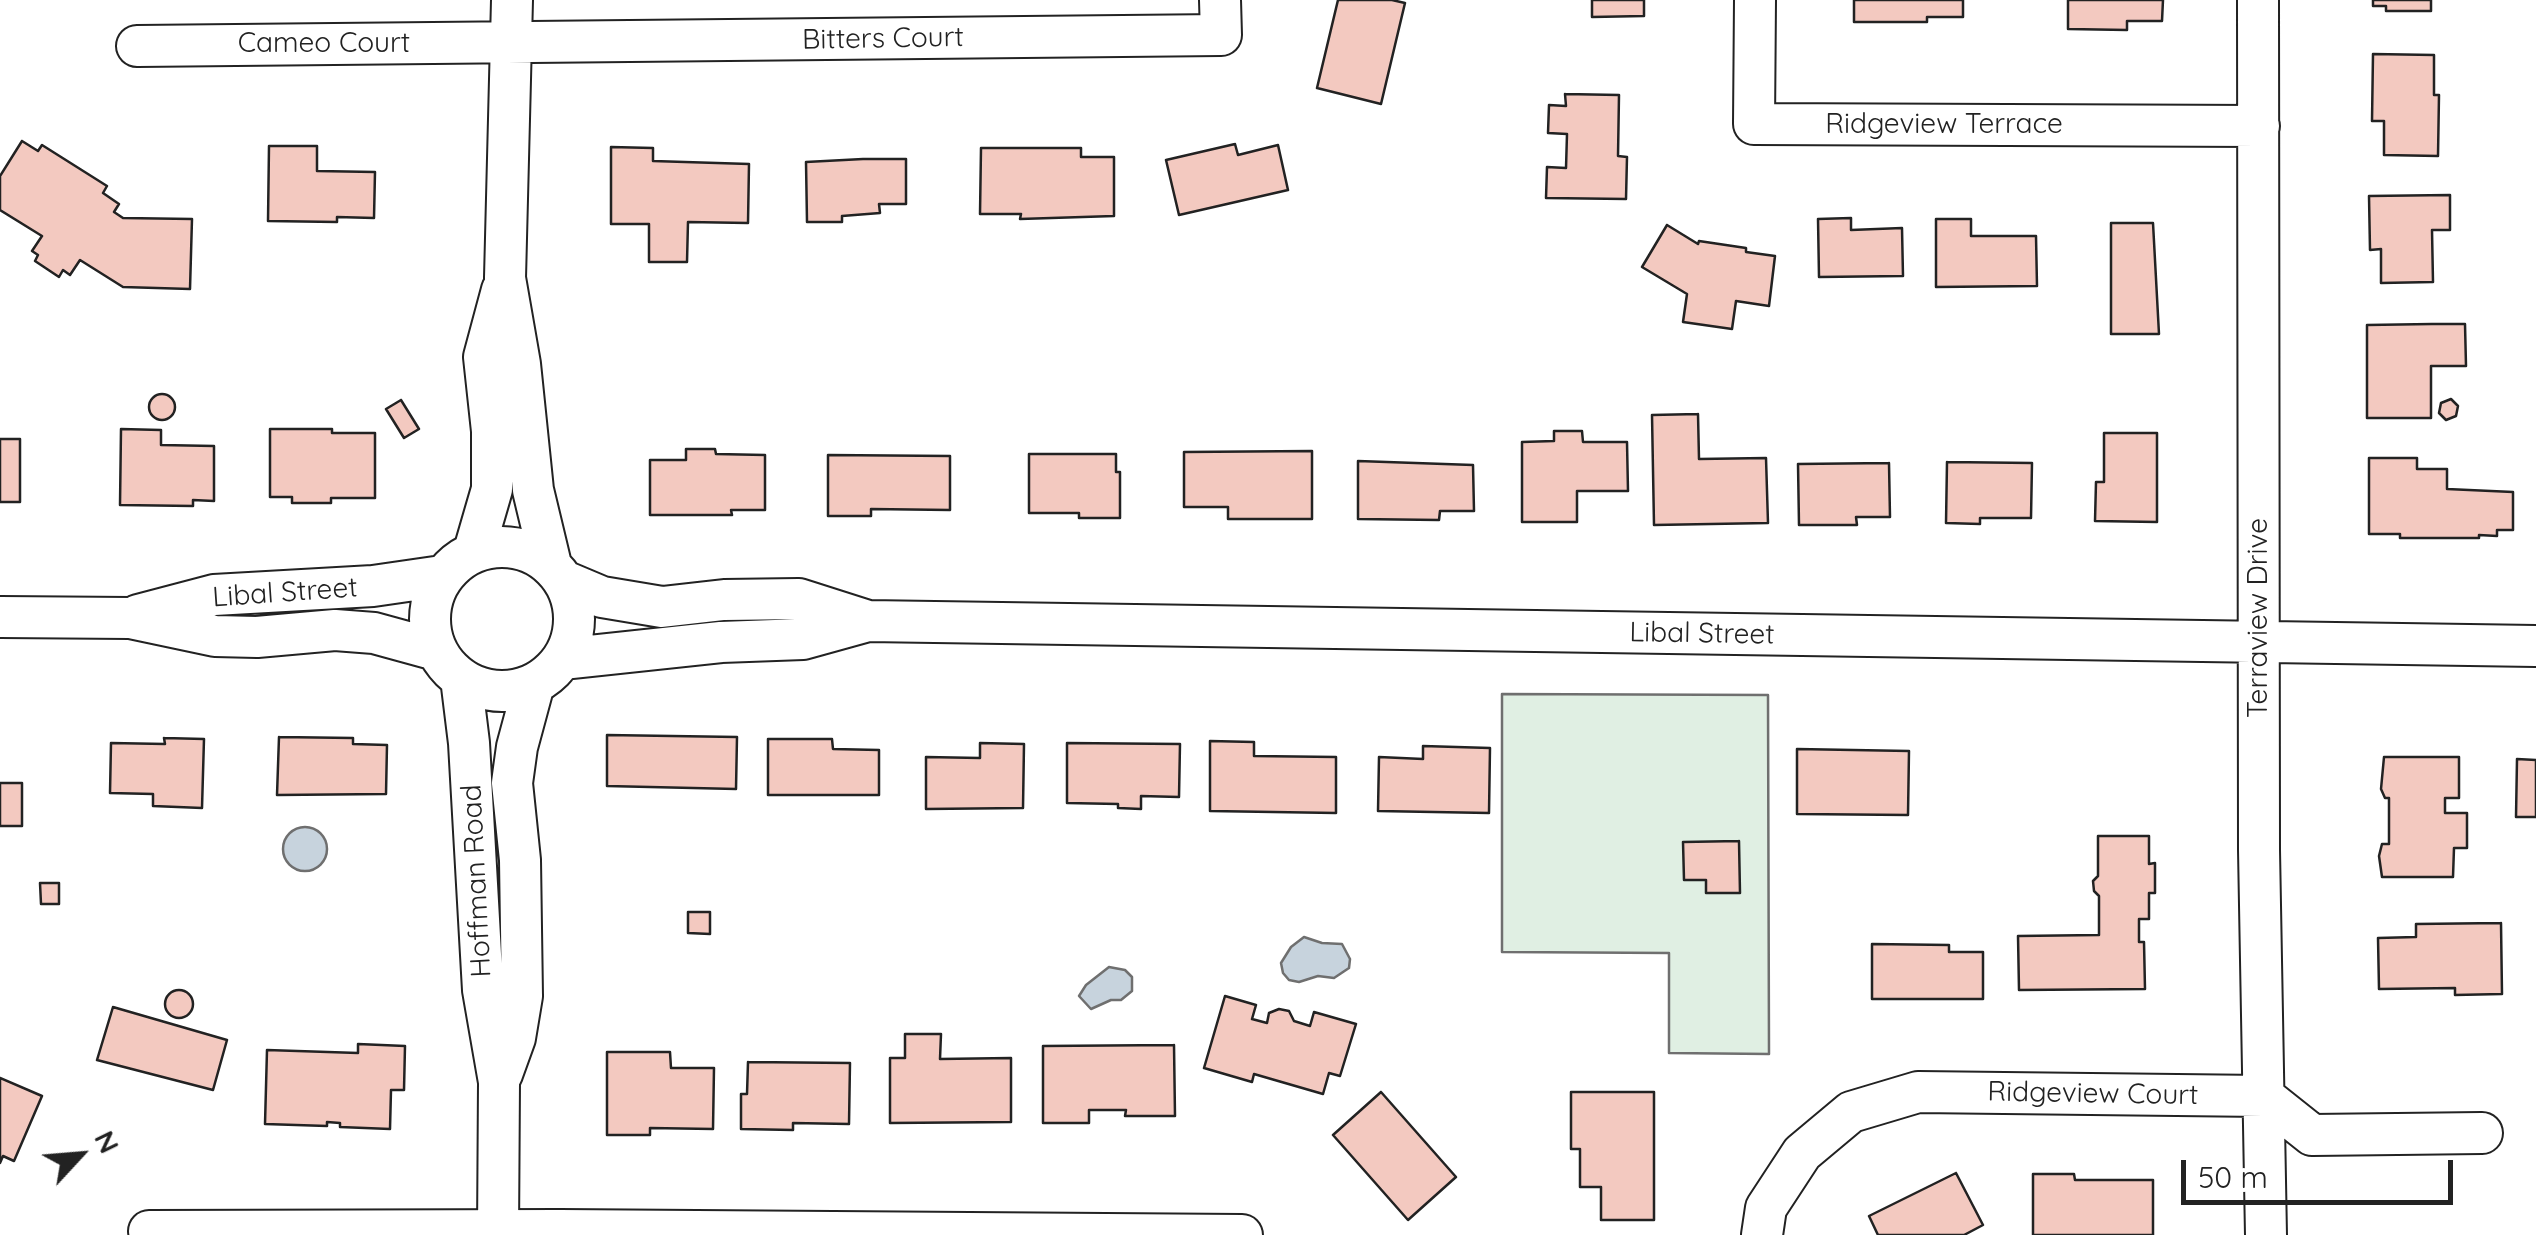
<!DOCTYPE html>
<html>
<head>
<meta charset="utf-8">
<style>
  body { margin:0 }
  #map { position:relative; width:2536px; height:1235px; overflow:hidden; background:#fff; font-family:Quicksand,sans-serif }
  canvas { display:block }
  .north { position:absolute; left:30px; top:1105px; width:100px; height:100px; -webkit-text-stroke:8px #fff; paint-order:stroke; rotate:64deg; font-size:28px; font-weight:700; line-height:40px; text-align:center; color:#222 }
  .north::after { content:''; display:block; margin:auto; width:35px; height:45px; background:#222; clip-path:polygon(50% 0,100% 100%,50% 72%,0 100%) }
  .scale { position:absolute; left:2181px; top:1160px; width:272px; height:45px; box-sizing:border-box; border:5px solid #222; border-top:0; padding-left:12px; font-size:30px; line-height:35px; white-space:nowrap; color:#222; -webkit-text-stroke:8px #fff; paint-order:stroke }
</style>
</head>
<body>
<div id="map">
<canvas width="2536" height="1235"></canvas>
<div class="north">N</div>
<div class="scale">50 m</div>
</div>
<script>
const c = document.querySelector('canvas').getContext('2d');
c.lineJoin = 'round';
function paint(path, color) {
  c.fillStyle = color;
  c.fill(path, 'evenodd');
}
function shape(rows) {
  const path = new Path2D();
  for (const r of rows) {
    if (r.length === 3) {
      path.moveTo(r[0] + r[2], r[1]);
      path.arc(r[0], r[1], r[2], 0, 2 * Math.PI);
      continue;
    }
    path.moveTo(r[0], r[1]);
    for (let i = 2; i < r.length; i += 2) path.lineTo(r[i], r[i + 1]);
  }
  return path;
}
function strokePath(path, color, width, dash) {
  c.strokeStyle = color;
  c.lineWidth = width;
  c.lineCap = dash ? 'butt' : 'round';
  c.setLineDash(dash || []);
  c.stroke(path);
}
function write(font, color, halo, rows, align = 'center') {
  c.font = font + ' Quicksand,sans-serif';
  c.lineWidth = 8;
  c.setLineDash([]);
  c.textBaseline = 'middle';
  c.strokeStyle = halo;
  c.fillStyle = color;
  for (const [text, x, y, turn = 0] of rows) {
    c.save();
    c.translate(x, y);
    c.rotate((+turn || 0) * Math.PI / 180);
    c.textAlign = isNaN(turn) ? turn : align;
    if (halo) c.strokeText(text, 0, 0);
    c.fillText(text, 0, 0);
    c.restore();
  }
}
const green = shape([
  [1502,694,1768,695,1769,1054,1669,1053,1669,953,1502,952,1502,694]
]);
paint(green, '#e0efe3');
strokePath(green, '#6f6f6f', 2.5);
const water = shape([
  [305,849,22],
  [1304,937,1322,943,1342,944,1350,959,1349,968,1334,978,1318,976,1299,982,1289,980,1283,973,1281,963,1291,947,1304,937],
  [1109,967,1125,970,1132,977,1132,991,1121,1000,1111,1000,1091,1009,1079,996,1086,985,1109,967]
]);
paint(water, '#c7d3dd');
strokePath(water, '#6f6f6f', 2.5);
const building = shape([
  [1338,0,1392,0,1405,3,1381,104,1317,88,1338,0],
  [1592,0,1644,0,1644,16,1592,17,1592,0],
  [1854,0,1963,0,1963,17,1927,17,1927,22,1854,22,1854,0],
  [2068,0,2163,0,2162,21,2127,21,2127,30,2068,29,2068,0],
  [2373,0,2431,0,2431,11,2386,11,2386,6,2373,6,2373,0],
  [2373,54,2434,55,2434,95,2439,95,2438,156,2384,155,2384,121,2372,121,2373,54],
  [1565,94,1619,95,1618,156,1627,157,1626,199,1546,198,1547,167,1566,168,1567,134,1548,133,1549,105,1566,106,1565,94],
  [22,141,38,151,42,145,107,186,103,193,119,204,114,212,123,218,192,219,190,289,123,287,80,260,70,275,63,270,59,277,35,261,38,255,32,251,42,236,0,210,0,176,22,141],
  [1235,144,1238,155,1278,145,1288,190,1179,215,1166,160,1235,144],
  [269,146,317,146,317,171,375,172,374,218,337,217,337,222,268,221,269,146],
  [611,147,653,148,653,161,749,164,748,223,688,222,687,262,649,262,649,224,611,224,611,147],
  [981,148,1081,148,1081,157,1114,157,1114,216,1020,219,1021,214,980,214,981,148],
  [863,159,906,159,906,204,879,204,880,213,842,216,842,222,807,222,806,162,863,159],
  [2450,195,2450,230,2432,230,2433,282,2381,283,2381,249,2370,250,2369,196,2450,195],
  [1851,218,1851,230,1902,228,1903,276,1819,277,1818,219,1851,218],
  [1936,219,1971,219,1971,236,2036,236,2037,286,1936,287,1936,219],
  [2111,223,2153,223,2159,334,2111,334,2111,223],
  [1667,225,1698,244,1699,241,1746,248,1746,252,1775,256,1769,306,1736,301,1732,329,1683,322,1687,294,1642,267,1667,225],
  [2432,324,2465,324,2466,366,2431,366,2431,418,2367,418,2367,325,2432,324],
  [162,407,13],
  [2451,399,2458,406,2456,416,2446,420,2439,413,2441,403,2451,399],
  [401,400,419,429,404,438,386,409,401,400],
  [1698,414,1699,459,1766,458,1768,523,1654,525,1652,415,1698,414],
  [121,429,161,430,161,445,214,446,214,501,193,500,193,506,120,505,121,429],
  [270,429,332,429,332,433,375,433,375,498,331,498,331,503,292,503,292,497,270,497,270,429],
  [1554,431,1582,431,1583,442,1627,442,1628,491,1577,491,1577,522,1522,522,1522,442,1554,441,1554,431],
  [2104,433,2157,433,2157,522,2095,521,2096,482,2104,482,2104,433],
  [0,439,20,439,20,502,0,502,0,439],
  [686,449,715,449,716,454,765,455,765,510,731,510,732,515,650,515,650,460,686,460,686,449],
  [1312,451,1312,519,1228,519,1228,507,1184,507,1184,452,1312,451],
  [1029,454,1116,454,1116,472,1120,472,1120,518,1079,518,1079,513,1029,513,1029,454],
  [828,455,950,456,950,510,871,509,871,516,828,516,828,455],
  [2369,458,2417,458,2417,469,2447,469,2447,489,2513,492,2513,530,2497,530,2497,536,2479,535,2479,538,2400,538,2400,534,2369,534,2369,458],
  [1358,461,1473,465,1474,511,1440,511,1439,520,1358,519,1358,461],
  [1947,462,2032,463,2031,518,1980,518,1980,524,1946,523,1947,462],
  [1889,463,1890,517,1856,517,1857,525,1799,525,1798,464,1889,463],
  [607,735,737,737,736,789,607,786,607,735],
  [279,737,353,738,353,744,387,745,386,794,277,795,279,737],
  [164,738,204,739,202,808,153,806,153,794,110,793,111,743,165,744,164,738],
  [768,739,832,739,833,749,879,750,879,795,768,795,768,739],
  [1210,741,1254,742,1254,756,1336,757,1336,813,1210,811,1210,741],
  [980,743,1024,744,1023,808,926,809,926,757,980,758,980,743],
  [1067,743,1180,744,1179,797,1141,796,1141,809,1118,808,1118,804,1067,803,1067,743],
  [1423,746,1490,748,1489,813,1378,811,1379,757,1423,759,1423,746],
  [1797,749,1909,751,1908,815,1797,814,1797,749],
  [2384,757,2459,757,2459,798,2445,798,2445,813,2467,813,2467,848,2454,848,2453,877,2382,877,2379,856,2382,844,2389,844,2389,798,2385,798,2381,789,2384,757],
  [2517,759,2536,760,2536,817,2516,817,2517,759],
  [0,783,22,783,22,826,0,826,0,783],
  [2098,836,2149,836,2149,864,2155,863,2155,893,2149,893,2149,919,2139,919,2139,942,2144,942,2145,989,2019,990,2018,936,2099,935,2099,896,2094,891,2093,881,2098,876,2098,836],
  [1739,841,1740,893,1706,893,1706,880,1684,880,1683,842,1739,841],
  [40,883,59,883,59,904,41,904,40,883],
  [688,912,710,912,710,934,688,933,688,912],
  [2501,923,2502,994,2455,995,2455,988,2379,989,2378,938,2416,937,2416,924,2501,923],
  [1872,944,1949,945,1949,952,1983,952,1983,999,1872,999,1872,944],
  [179,1004,14],
  [1225,996,1256,1005,1252,1019,1267,1023,1269,1013,1279,1009,1289,1011,1294,1021,1310,1026,1314,1012,1356,1024,1340,1076,1329,1073,1323,1094,1254,1074,1252,1082,1204,1068,1225,996],
  [113,1007,227,1040,213,1090,97,1060,113,1007],
  [905,1034,941,1034,940,1059,1011,1058,1011,1122,890,1123,890,1058,905,1058,905,1034],
  [358,1044,405,1046,404,1090,391,1090,390,1129,340,1127,340,1123,327,1122,327,1126,265,1124,267,1050,358,1053,358,1044],
  [1174,1045,1175,1116,1125,1116,1126,1110,1089,1110,1089,1123,1043,1123,1043,1046,1174,1045],
  [607,1052,670,1052,671,1068,714,1068,713,1129,650,1128,650,1135,607,1135,607,1052],
  [748,1062,850,1063,849,1124,793,1123,793,1130,741,1129,741,1094,747,1094,748,1062],
  [0,1078,42,1096,14,1161,3,1156,0,1163,0,1078],
  [1381,1092,1456,1177,1408,1220,1333,1135,1381,1092],
  [1571,1092,1654,1092,1654,1220,1601,1220,1601,1187,1580,1187,1580,1149,1571,1149,1571,1092],
  [1956,1173,1983,1225,1964,1235,1878,1235,1869,1216,1956,1173],
  [2033,1174,2074,1174,2075,1180,2153,1180,2153,1235,2033,1235,2033,1174]
]);
paint(building, '#f3c9c0');
strokePath(building, '#222', 2.5);
const minor = shape([
  [512,0,505,278,520,364,533,490,551,565],
  [1755,0,1754,124,2259,126],
  [2258,0,2259,850,2266,1235],
  [137,46,1221,35,1220,0],
  [502,619,72],
  [474,551,492,489,492,431,484,357,502,290],
  [564,581,602,597,662,607,724,600,799,599,868,621],
  [138,615,214,595,373,586,442,576],
  [0,617,130,618,215,636,257,637,335,630,374,633,436,650],
  [562,659,721,642,803,639,868,621,2536,646],
  [461,678,469,743,483,990,499,1082,498,1235],
  [502,1074,515,1038,522,996,520,860,512,783,517,747,534,684],
  [149,1231,560,1230,1242,1235],
  [1762,1235,1766,1208,1802,1153,1851,1112,1918,1092,2263,1096,2312,1135,2482,1133]
]);
strokePath(minor, '#222', 44);
strokePath(minor, '#fff', 40);
write('28px', '#222', '#fff', [
  ["Bitters Court",883,39,-1],
  ["Cameo Court",324,44],
  ["Ridgeview Terrace",1944,125],
  ["Libal Street",285,593,-4],
  ["Terraview Drive",2259,618,-90],
  ["Libal Street",1702,634,1],
  ["Hoffman Road",477,881,-93],
  ["Ridgeview Court",2093,1094,1]
]);
</script>
</body>
</html>
